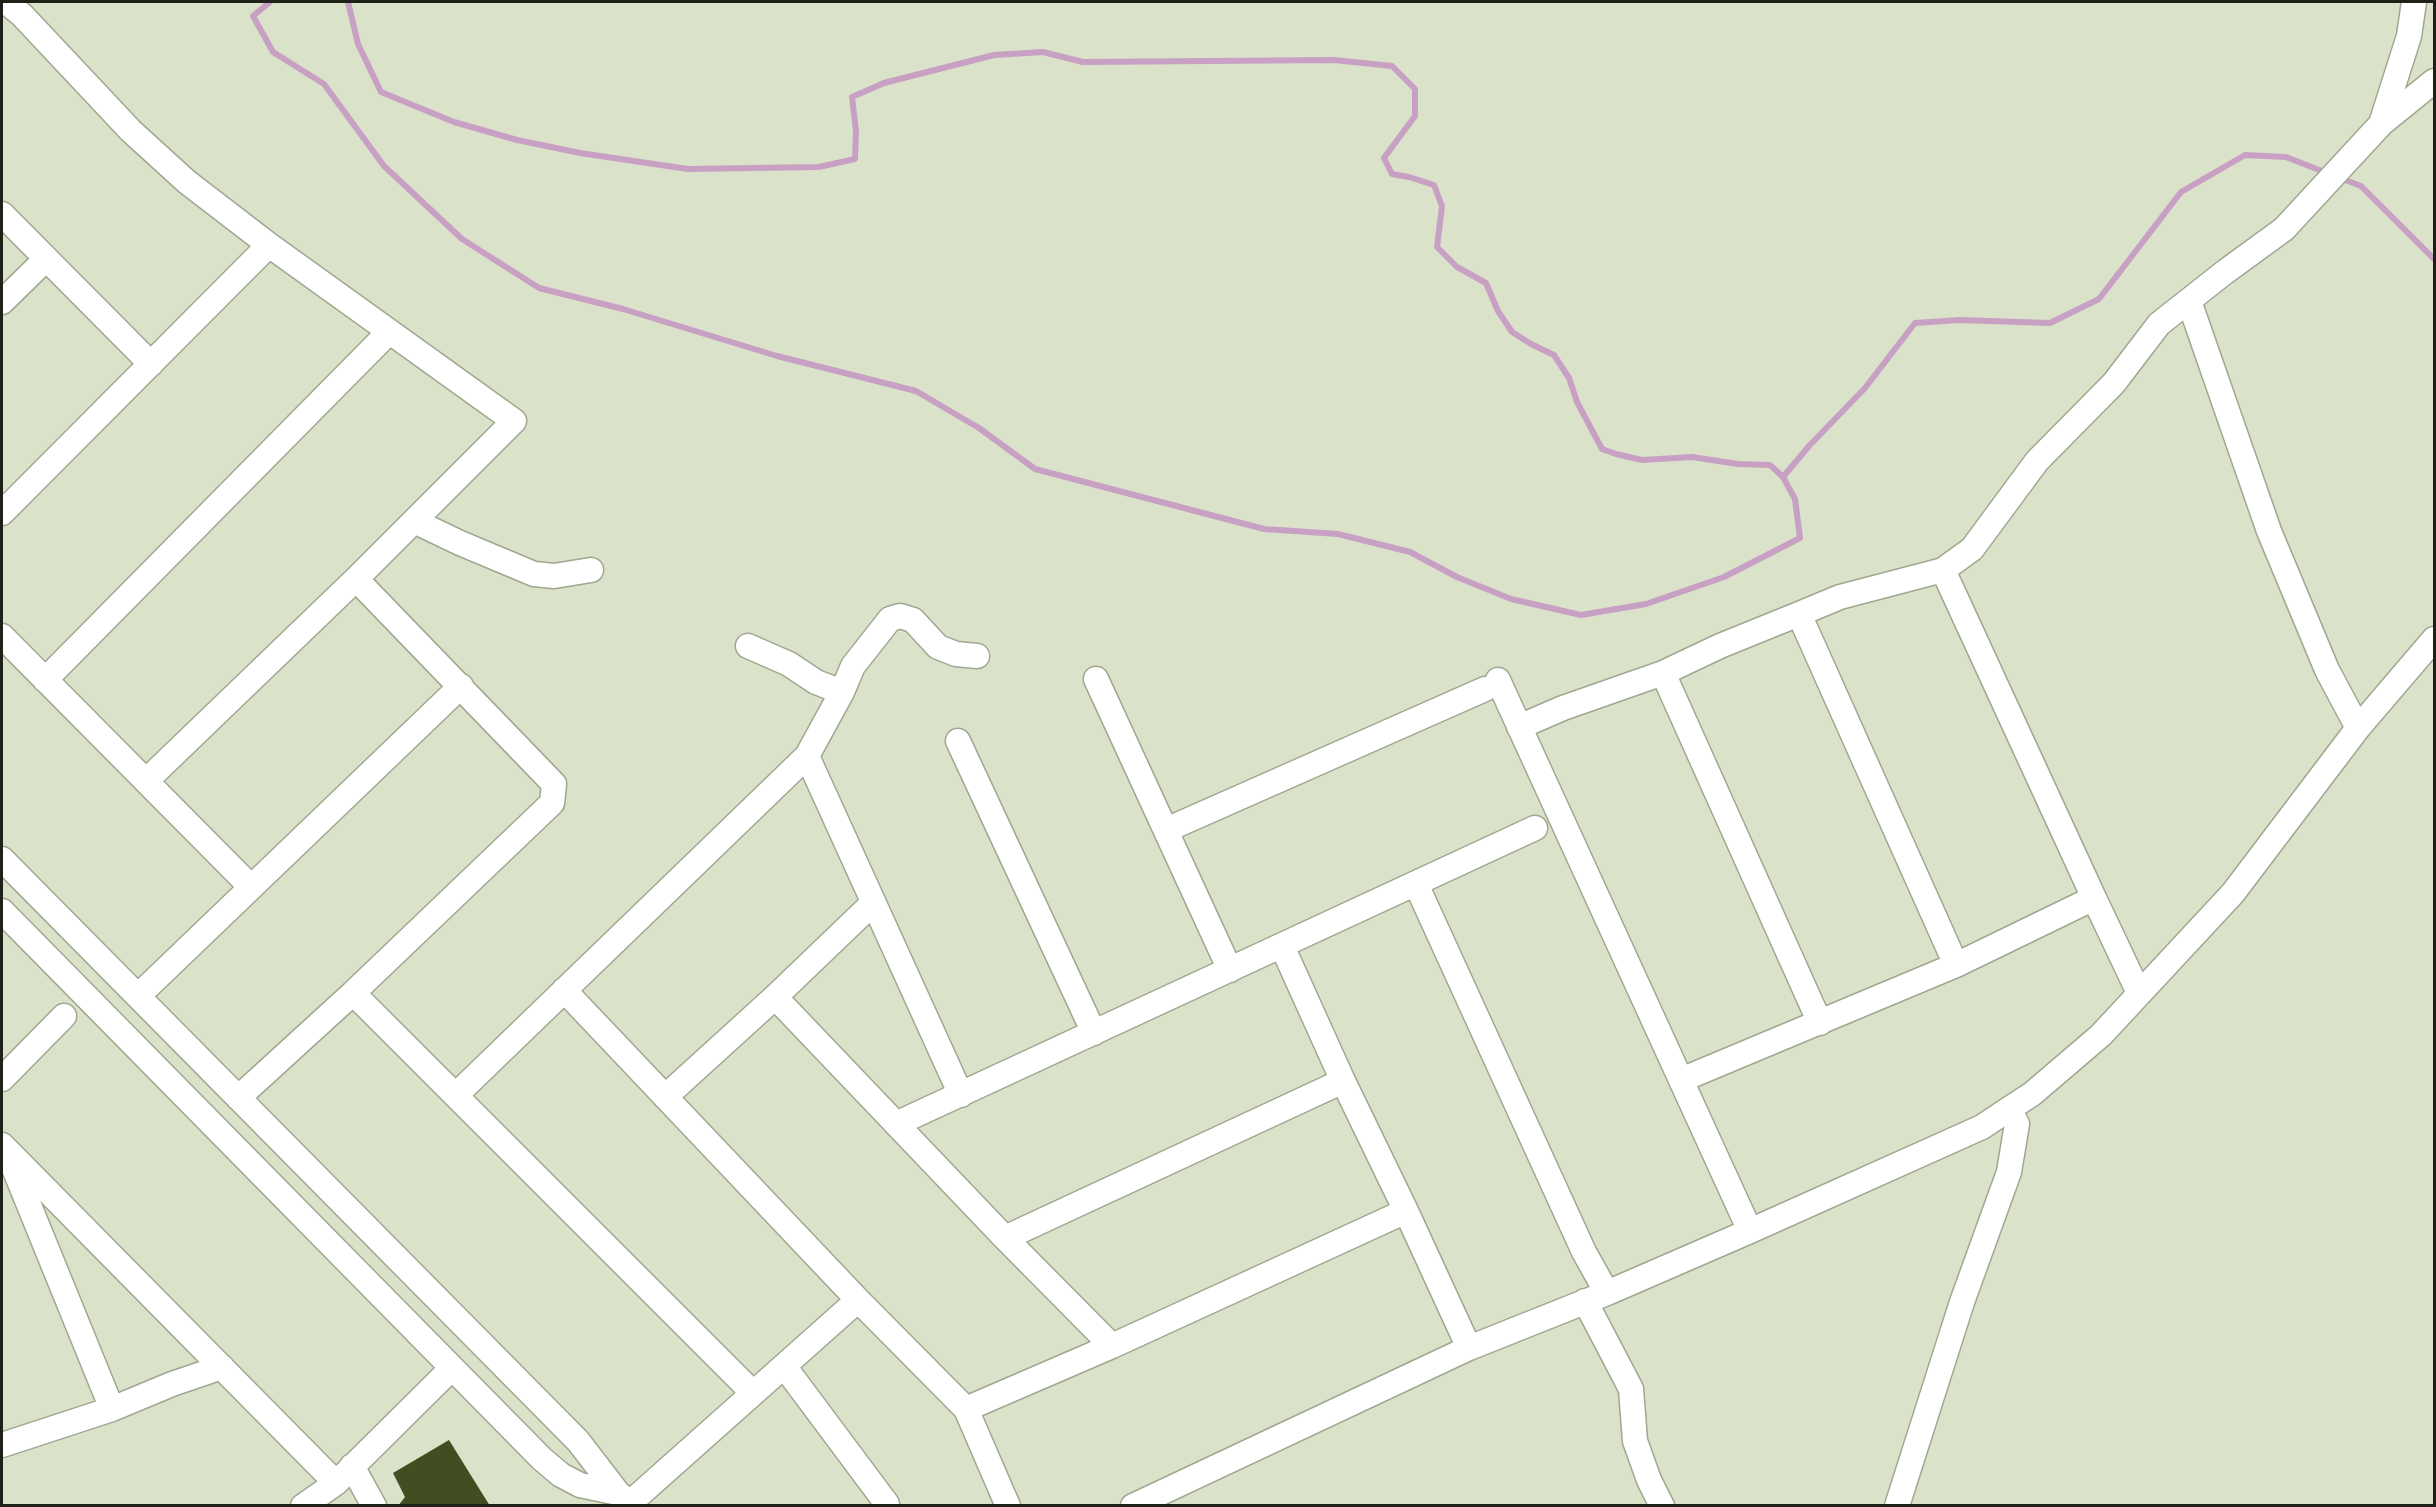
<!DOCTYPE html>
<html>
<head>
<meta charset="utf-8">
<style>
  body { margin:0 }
  #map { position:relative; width:2436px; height:1507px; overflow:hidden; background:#dbe2ca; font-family:Ubuntu,sans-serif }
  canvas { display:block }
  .frame { position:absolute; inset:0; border:3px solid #1f2118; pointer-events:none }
</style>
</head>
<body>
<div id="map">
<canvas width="2436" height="1507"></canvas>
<div class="frame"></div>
</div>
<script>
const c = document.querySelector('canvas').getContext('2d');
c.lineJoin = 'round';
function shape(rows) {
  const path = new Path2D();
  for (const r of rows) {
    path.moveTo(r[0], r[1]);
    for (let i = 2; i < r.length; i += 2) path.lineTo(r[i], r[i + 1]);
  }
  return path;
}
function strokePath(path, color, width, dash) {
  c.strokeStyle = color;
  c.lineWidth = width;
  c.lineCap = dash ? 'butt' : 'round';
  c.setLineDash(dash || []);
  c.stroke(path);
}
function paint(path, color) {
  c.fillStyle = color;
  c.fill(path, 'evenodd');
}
strokePath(shape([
  [270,2,253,16,273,52,324,84,384,166,462,239,539,288,623,309,777,356,916,391,979,428,1035,469,1264,529,1338,534,1410,552,1457,577,1511,599,1581,615,1646,604,1724,577,1800,538,1795,499,1783,477,1809,446,1865,388,1915,323,1959,320,2050,323,2099,299,2181,192,2245,155,2286,157,2327,173],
  [348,2,358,44,381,92,454,122,517,140,580,153,688,169,819,167,855,159,856,131,852,97,884,83,994,55,1043,52,1083,62,1334,60,1392,66,1415,89,1415,116,1384,158,1392,174,1409,177,1434,185,1442,206,1437,247,1457,267,1486,283,1498,311,1512,332,1531,344,1554,355,1569,378,1577,402,1602,449,1616,454,1642,460,1692,457,1738,464,1770,465,1783,477],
  [2340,178,2361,186,2434,259]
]), '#c7a0c3', 6);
paint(shape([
  [449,1440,490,1506,398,1506,405,1497,393,1473]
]), '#424d22');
const minor = shape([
  [6,2,22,15,131,131,187,182,269,245,514,421,356,579,146,781],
  [2381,124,2409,36,2414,2],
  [2,214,151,364],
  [2189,301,2269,531,2327,670,2358,728],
  [2,302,46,259],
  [2,513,269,245],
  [414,521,460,543,534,574,554,576,591,570],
  [2,636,251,887],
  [748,646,789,664,816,682,842,692],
  [1663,673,1820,1023],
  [1096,679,1230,970],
  [45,680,389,332],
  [1498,680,1750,1231],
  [1519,727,1563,708,1663,673,1720,646,1799,614],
  [958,741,1094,1033],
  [807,756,961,1095],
  [1166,830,1485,689],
  [2,859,578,1441,618,1493,634,1506],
  [1416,884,1584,1252,1607,1293],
  [2094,898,2139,993],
  [2,911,542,1459,561,1475,580,1485,618,1493],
  [1956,965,1799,614,1840,597,1943,570,1972,549,2037,461,2114,383,2159,324,2225,272,2284,229,2381,124,2434,81],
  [564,990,858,1300,966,1409,1008,1506],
  [353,993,753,1393],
  [138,996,461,686],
  [775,997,1005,1238,1112,1346],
  [2,1079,64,1016],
  [1681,1080,1956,965,2094,898,1943,570],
  [457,1094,807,756,842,692,853,666,890,619,900,616,913,620,938,647,956,654,977,656],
  [665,1097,775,997,873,903],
  [238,1098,353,993,552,803,554,784,356,579],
  [896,1124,1535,828],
  [2,1145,336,1483],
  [11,1161,112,1409],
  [1406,1211,1469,1348],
  [1005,1238,1343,1081],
  [1585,1301,1631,1389,1635,1441,1649,1480,1662,1506],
  [784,1366,887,1504],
  [966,1409,1112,1346,1406,1211,1343,1081,1282,946],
  [2,1445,112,1409,172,1384,222,1367],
  [352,1466,374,1506],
  [630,1503,858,1300],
  [303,1506,336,1483,452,1368],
  [1133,1506,1469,1348,1607,1293,1750,1231,1982,1127,2009,1109,2032,1094,2101,1035,2233,893,2358,728,2434,639],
  [1897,1506,1962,1302,2009,1172,2017,1124,2009,1109]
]);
strokePath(minor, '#a0a790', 27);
strokePath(minor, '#fff', 24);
</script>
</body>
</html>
